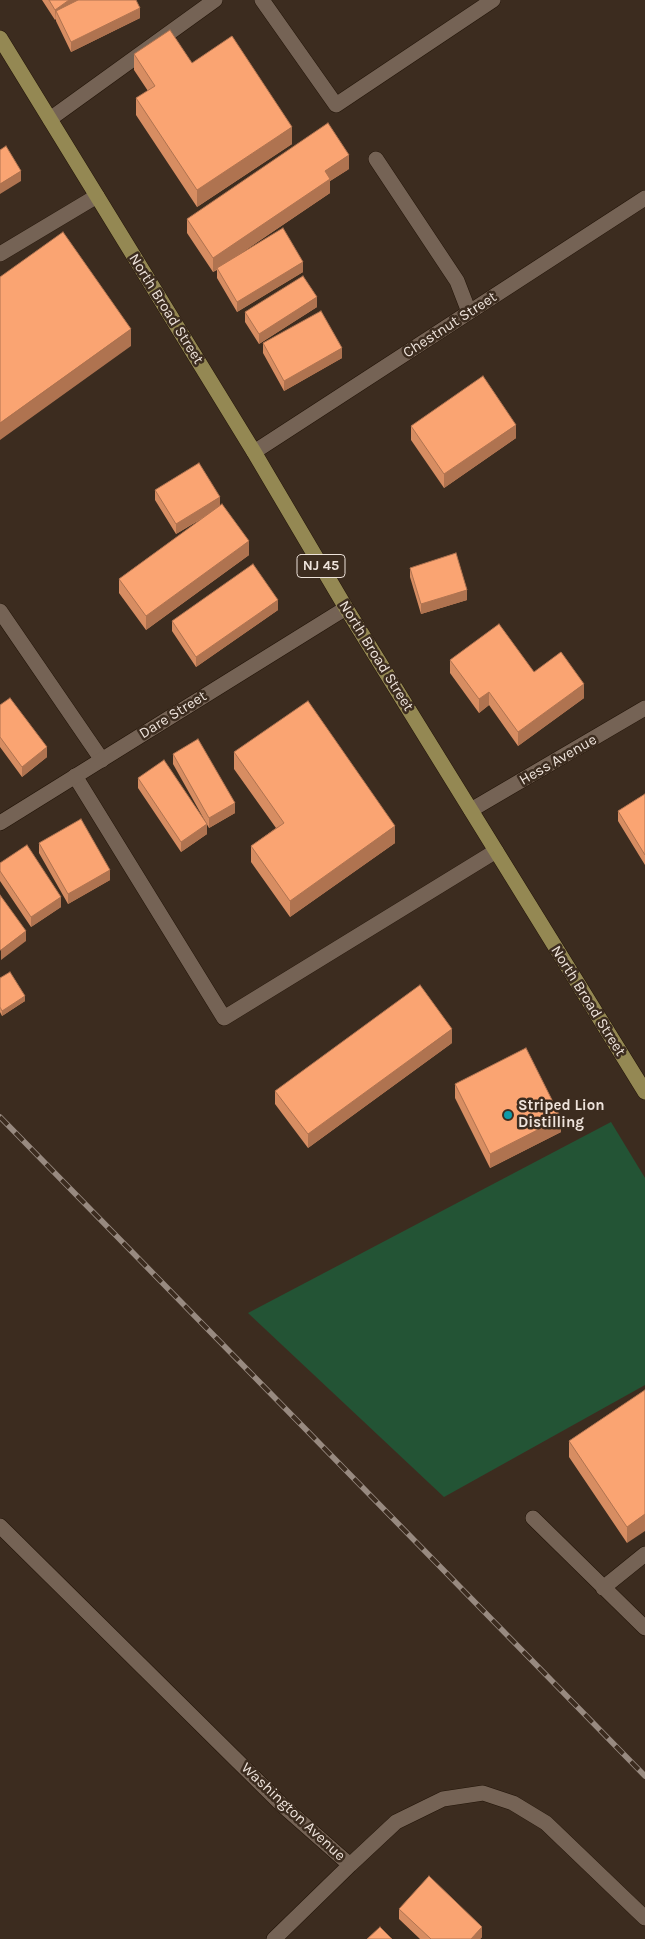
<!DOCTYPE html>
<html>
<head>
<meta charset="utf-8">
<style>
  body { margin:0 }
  canvas { display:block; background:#3c2c1f }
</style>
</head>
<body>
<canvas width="645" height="1939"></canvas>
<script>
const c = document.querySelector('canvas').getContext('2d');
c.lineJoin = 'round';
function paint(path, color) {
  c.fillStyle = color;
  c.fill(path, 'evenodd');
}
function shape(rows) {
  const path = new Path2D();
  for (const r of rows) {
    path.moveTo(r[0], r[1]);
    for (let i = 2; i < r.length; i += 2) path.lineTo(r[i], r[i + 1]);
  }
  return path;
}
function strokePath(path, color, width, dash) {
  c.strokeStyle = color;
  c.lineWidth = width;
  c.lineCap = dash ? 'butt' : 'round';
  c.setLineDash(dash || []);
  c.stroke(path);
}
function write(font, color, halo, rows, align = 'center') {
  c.font = font + ' Karla,sans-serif';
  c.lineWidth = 5;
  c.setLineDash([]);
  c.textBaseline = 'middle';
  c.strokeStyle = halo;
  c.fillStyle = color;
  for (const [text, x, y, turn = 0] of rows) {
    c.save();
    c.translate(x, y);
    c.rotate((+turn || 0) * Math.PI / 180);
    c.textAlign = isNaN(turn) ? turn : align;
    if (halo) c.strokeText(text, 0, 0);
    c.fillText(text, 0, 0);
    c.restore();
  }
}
paint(shape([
  [611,1122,645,1178,645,1385,444,1497,248,1313]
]), '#235435');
const lane = shape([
  [262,0,336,105,493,0],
  [50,119,215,0],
  [376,159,457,281,469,312],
  [0,254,97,196],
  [0,611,102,760],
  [75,776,224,1018,496,851],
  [533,1518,645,1628],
  [603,1588,645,1554]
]);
const street = shape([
  [254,452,645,198],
  [471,810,645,708],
  [0,823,346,608],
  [0,1526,282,1805,350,1865,396,1822,443,1799,483,1793,513,1803,546,1823,645,1918],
  [274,1939,350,1865]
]);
const primary = shape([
  [0,38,254,452,346,608,645,1092]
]);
strokePath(lane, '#221408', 16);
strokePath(street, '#221408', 16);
strokePath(primary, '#221408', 16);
strokePath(lane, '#756355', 15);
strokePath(street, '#756355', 15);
strokePath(primary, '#948853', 15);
const rail = shape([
  [0,1117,645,1776]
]);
strokePath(rail, '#988a80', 5.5);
strokePath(rail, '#3c2c1f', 4, [11]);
paint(shape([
  [42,0,136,0,140,18,71,52,56,21,56,19,55,20],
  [134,54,192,63,292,144,197,207,136,115,136,98,148,91,134,70],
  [349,169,330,181,330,193,234,258,303,272,237,312,217,278,217,270,213,272,187,233,187,219],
  [317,307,259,344,245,322,245,312],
  [263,343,342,358,284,391,263,353],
  [411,426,516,438,444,488,411,440],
  [155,490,220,505,249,555,146,630,119,593,119,579,203,518,176,534,155,500],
  [410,568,467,600,421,614,410,577],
  [278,610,196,667,172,631,172,621],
  [450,660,534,672,584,698,518,746,489,705,479,713,450,673],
  [0,705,47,757,22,777,0,747],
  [234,752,395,843,290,917,251,862,251,846,276,828,234,769],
  [173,754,235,813,209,828,173,764],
  [138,778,207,834,181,852,138,788],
  [645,794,645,865,618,821,618,811],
  [39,843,110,880,68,904,39,853],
  [0,863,61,907,31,927,0,881],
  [0,978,25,1001,2,1016,0,1012],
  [452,1043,308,1148,275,1104,275,1091],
  [455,1084,561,1132,490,1168,455,1098],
  [645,1390,627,1543,569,1457,569,1441],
  [399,1909,482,1937,480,1939,420,1939,399,1919]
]), '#d78d62');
paint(shape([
  [69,0,83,0,56,11,55,20,55,10],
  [140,8,140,18,71,52,71,42],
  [292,127,292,144,197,207,197,190],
  [349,155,349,169,330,181,330,193,213,272,213,258,325,171],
  [21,171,21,181,0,194,0,184],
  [303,262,303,272,237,312,237,302],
  [317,297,317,307,259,344,259,334],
  [131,329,131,346,0,440,0,423],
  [342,348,342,358,284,391,284,381],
  [516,425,516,438,444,488,444,474],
  [220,497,220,507,176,534,176,524],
  [249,541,249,555,146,630,146,616],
  [467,590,467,600,421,614,421,604],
  [278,600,278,610,196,667,196,657],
  [584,684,584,698,518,746,518,732],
  [489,692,489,705,479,713,479,699],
  [47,747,47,757,22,777,22,767],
  [235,803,235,813,209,828,209,818],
  [207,824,207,834,181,852,181,842],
  [395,826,395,843,290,917,290,901],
  [110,870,110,880,68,904,68,894],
  [61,897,61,907,31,927,31,917],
  [26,931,26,941,1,960,1,950],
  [25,996,25,1001,2,1016,2,1011],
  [452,1029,452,1043,308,1148,308,1134],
  [561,1118,561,1132,490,1168,490,1154],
  [645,1514,645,1531,627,1543,627,1527],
  [482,1927,482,1937,480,1939,471,1939]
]), '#af7350');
const building = shape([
  [49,0,69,0,55,10,49,0],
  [78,0,136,0,140,8,71,42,56,11,78,0],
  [170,30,192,63,232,36,292,127,197,190,136,98,155,86,134,54,170,30],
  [328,123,349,155,325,171,330,179,213,258,187,219,328,123],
  [6,146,21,171,0,184,0,150,6,146],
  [283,228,303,262,237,302,217,268,283,228],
  [63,232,131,329,0,423,0,277,63,232],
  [303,276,317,297,259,334,245,312,303,276],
  [321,311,342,348,284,381,263,343,321,311],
  [483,376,516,425,444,474,411,426,483,376],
  [199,463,220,497,176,524,155,490,199,463],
  [222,504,249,541,146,616,119,579,222,504],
  [456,553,467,590,421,604,410,568,456,553],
  [253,564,278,600,196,657,172,621,253,564],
  [499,624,534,672,561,652,584,684,518,732,489,692,479,699,450,660,499,624],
  [10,698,47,747,22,767,0,737,0,705,10,698],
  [308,701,395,826,290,901,251,846,284,823,234,752,308,701],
  [198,739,235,803,209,818,173,754,198,739],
  [164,760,207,824,181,842,138,778,164,760],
  [645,794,645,855,618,811,645,794],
  [81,819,110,870,68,894,39,843,81,819],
  [27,845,61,897,31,917,0,871,0,863,27,845],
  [0,895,26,931,1,950,0,950,0,895],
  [10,972,25,996,2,1011,0,1007,0,978,10,972],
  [420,985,452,1029,308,1134,275,1091,420,985],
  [526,1048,561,1118,490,1154,455,1084,526,1048],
  [645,1390,645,1514,627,1527,569,1441,645,1390],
  [429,1876,482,1927,471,1939,431,1939,399,1909,429,1876],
  [380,1927,392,1939,367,1939,380,1927]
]);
paint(building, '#faa472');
strokePath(building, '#af7350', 1);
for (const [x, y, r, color] of [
  [508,1115,5,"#0f9aa8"]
]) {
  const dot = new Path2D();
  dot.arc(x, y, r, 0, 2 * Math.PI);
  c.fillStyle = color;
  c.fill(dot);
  strokePath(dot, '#3c2c1f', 2);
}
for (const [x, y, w] of [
  [321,566,48]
]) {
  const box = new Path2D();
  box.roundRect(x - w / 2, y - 11.5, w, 23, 4);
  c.fillStyle = '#3c2c1f';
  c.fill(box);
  strokePath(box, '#eee3db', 1);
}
write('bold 14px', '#eee3db', null, [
  ["NJ 45",321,566]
]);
write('15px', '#eee3db', '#3c2c1f', [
  ["North Broad Street",166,309,58],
  ["Chestnut Street",450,325,-33],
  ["North Broad Street",376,656,58],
  ["Dare Street",173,715,-32],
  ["Hess Avenue",558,760,-30],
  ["North Broad Street",588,1001,58],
  ["Washington Avenue",293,1812,43]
]);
write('bold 15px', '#eee3db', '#3c2c1f', [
  ["Striped Lion",518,1106],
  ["Distilling",518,1123]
], 'left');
</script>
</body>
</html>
